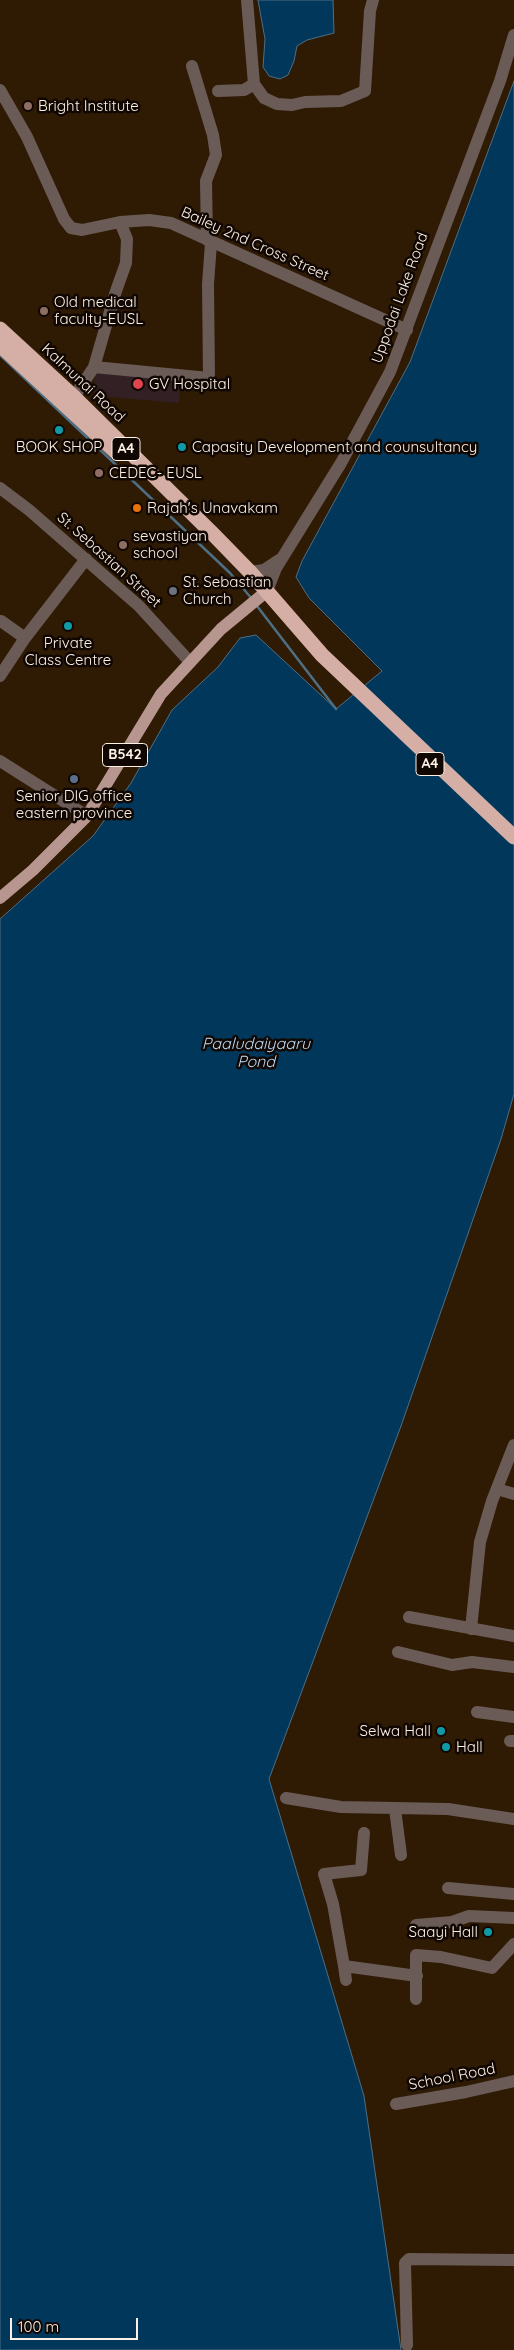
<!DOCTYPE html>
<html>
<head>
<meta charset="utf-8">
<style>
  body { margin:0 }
  #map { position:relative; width:514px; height:2350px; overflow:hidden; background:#2f1a04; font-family:Quicksand,sans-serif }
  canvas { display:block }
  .scale { position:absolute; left:10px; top:2318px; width:128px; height:22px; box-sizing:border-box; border:2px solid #fdf1e6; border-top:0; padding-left:6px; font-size:15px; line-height:18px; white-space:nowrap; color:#fdf1e6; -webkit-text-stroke:4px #100702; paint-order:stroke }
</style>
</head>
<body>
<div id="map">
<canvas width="514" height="2350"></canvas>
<div class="scale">100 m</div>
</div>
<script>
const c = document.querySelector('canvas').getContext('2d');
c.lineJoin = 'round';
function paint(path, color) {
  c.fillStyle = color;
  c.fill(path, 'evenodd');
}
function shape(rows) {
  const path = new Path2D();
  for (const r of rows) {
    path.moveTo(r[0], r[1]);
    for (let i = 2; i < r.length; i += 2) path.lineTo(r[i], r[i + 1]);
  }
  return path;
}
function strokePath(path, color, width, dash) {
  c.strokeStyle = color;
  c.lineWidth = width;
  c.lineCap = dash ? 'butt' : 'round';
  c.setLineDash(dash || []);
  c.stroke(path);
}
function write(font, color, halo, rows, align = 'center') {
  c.font = font + ' Quicksand,sans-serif';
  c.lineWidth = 5;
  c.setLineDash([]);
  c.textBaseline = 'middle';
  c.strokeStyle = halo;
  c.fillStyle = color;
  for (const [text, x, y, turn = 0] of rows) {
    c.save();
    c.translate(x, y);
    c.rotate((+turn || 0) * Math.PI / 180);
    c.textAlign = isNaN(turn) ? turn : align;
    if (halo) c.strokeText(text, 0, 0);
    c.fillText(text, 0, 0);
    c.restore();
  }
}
paint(shape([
  [96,370,181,377,179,403,97,396,93,390]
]), '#332024');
const water = shape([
  [258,0,333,0,334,33,307,40,297,46,294,61,288,75,280,79,269,76,263,67,265,39,258,0],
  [514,81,514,1094,501,1139,401,1426,269,1779,364,2096,401,2350,0,2350,0,919,93,836,131,783,172,710,218,667,240,638,256,635,336,709,382,671,309,598,296,577,302,561,410,362,514,81]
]);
paint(water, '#01375b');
strokePath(water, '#4d6f85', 1);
strokePath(shape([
  [0,355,230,573,252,599],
  [257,606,336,709]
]), '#4d6f85', 2.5);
strokePath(shape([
  [192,66,213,135,216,155,206,181,207,240],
  [254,84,264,98,277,104,292,105,305,102,341,101,365,91,370,11,373,0],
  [0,90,27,137,64,219,71,228,82,230,120,222,149,220,171,223,407,330],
  [218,91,244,90,254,84,247,0],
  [94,367,209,378,208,284,211,243],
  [74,397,94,367,116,291,126,263,127,239,120,222],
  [0,488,29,510,139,606,190,662],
  [250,572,264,570,279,560],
  [267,591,276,568,341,463,390,372,500,81,514,35],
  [1,621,25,638],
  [0,676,25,638,86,559],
  [0,761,87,816],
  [497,1489,514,1494],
  [409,1617,514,1636],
  [471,1629,480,1542,492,1501,514,1445],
  [398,1652,452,1665,472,1662,514,1667],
  [477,1712,514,1717],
  [510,1741,514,1741],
  [286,1798,341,1807,448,1809,514,1819],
  [395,1809,401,1855],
  [448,1888,514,1894],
  [416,1925,452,1922,469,1916,514,1918],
  [344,1966,333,1904,324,1874,361,1870,364,1833],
  [346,1980,344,1966,417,1976],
  [416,1999,416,1955,441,1957,492,1968,514,1944],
  [396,2104,466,2092,514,2081],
  [407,2345,405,2263,409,2259,514,2260]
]), '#6a5b57', 12);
strokePath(shape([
  [0,898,33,870,87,816,161,694,221,629,267,591]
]), '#b7968f', 12);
strokePath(shape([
  [0,329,74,397,214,535,250,572,322,655,514,837],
  [0,345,117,453]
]), '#d5aea5', 15);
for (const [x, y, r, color] of [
  [28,106,5,"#8d6e63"],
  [44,311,5,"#8d6e63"],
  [138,384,6,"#e0444e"],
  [59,430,5,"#0f9aa8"],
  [182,447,5,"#0f9aa8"],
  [99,473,5,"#8d6e63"],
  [137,508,5,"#e8710a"],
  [123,545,5,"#8d6e63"],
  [173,591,5,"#6b7280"],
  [68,626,5,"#0f9aa8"],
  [74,779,5,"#5c6f8a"],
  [441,1731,5,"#0f9aa8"],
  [446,1747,5,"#0f9aa8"],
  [488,1932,5,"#0f9aa8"]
]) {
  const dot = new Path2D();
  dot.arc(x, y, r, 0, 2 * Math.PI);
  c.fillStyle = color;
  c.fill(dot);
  strokePath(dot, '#100702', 2);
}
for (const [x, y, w] of [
  [126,449,28],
  [125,755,45],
  [430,764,28]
]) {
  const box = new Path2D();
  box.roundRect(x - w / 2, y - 11.5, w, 23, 4);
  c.fillStyle = '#100702';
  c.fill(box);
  strokePath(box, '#fdf1e6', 1);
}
write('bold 14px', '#fdf1e6', null, [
  ["A4",126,449],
  ["B542",125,755],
  ["A4",430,764]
]);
write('15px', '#fdf1e6', '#100702', [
  ["Bright Institute",38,106],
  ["Old medical",54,302],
  ["faculty-EUSL",54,319],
  ["GV Hospital",149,384],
  ["BOOK SHOP",59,447,"center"],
  ["Capasity Development and counsultancy",192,447],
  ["CEDEC- EUSL",109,473],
  ["Rajah's Unavakam",147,508],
  ["sevastiyan",133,536],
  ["school",133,553],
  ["St. Sebastian",183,582],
  ["Church",183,599],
  ["Private",68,643,"center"],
  ["Class Centre",68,660,"center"],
  ["Senior DIG office",74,796,"center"],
  ["eastern province",74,813,"center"],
  ["Selwa Hall",431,1731,"right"],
  ["Hall",456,1747],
  ["Saayi Hall",478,1932,"right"]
], 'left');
write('15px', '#fdf1e6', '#100702', [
  ["Bailey 2nd Cross Street",255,244,24],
  ["Uppodai Lake Road",400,298,-70],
  ["Kalmunai Road",83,383,43],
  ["St. Sebastian Street",109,560,42],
  ["School Road",452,2077,-11]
]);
write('italic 16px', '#badaf7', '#100702', [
  ["Paaludaiyaaru",256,1044],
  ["Pond",256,1062]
]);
</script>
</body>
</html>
